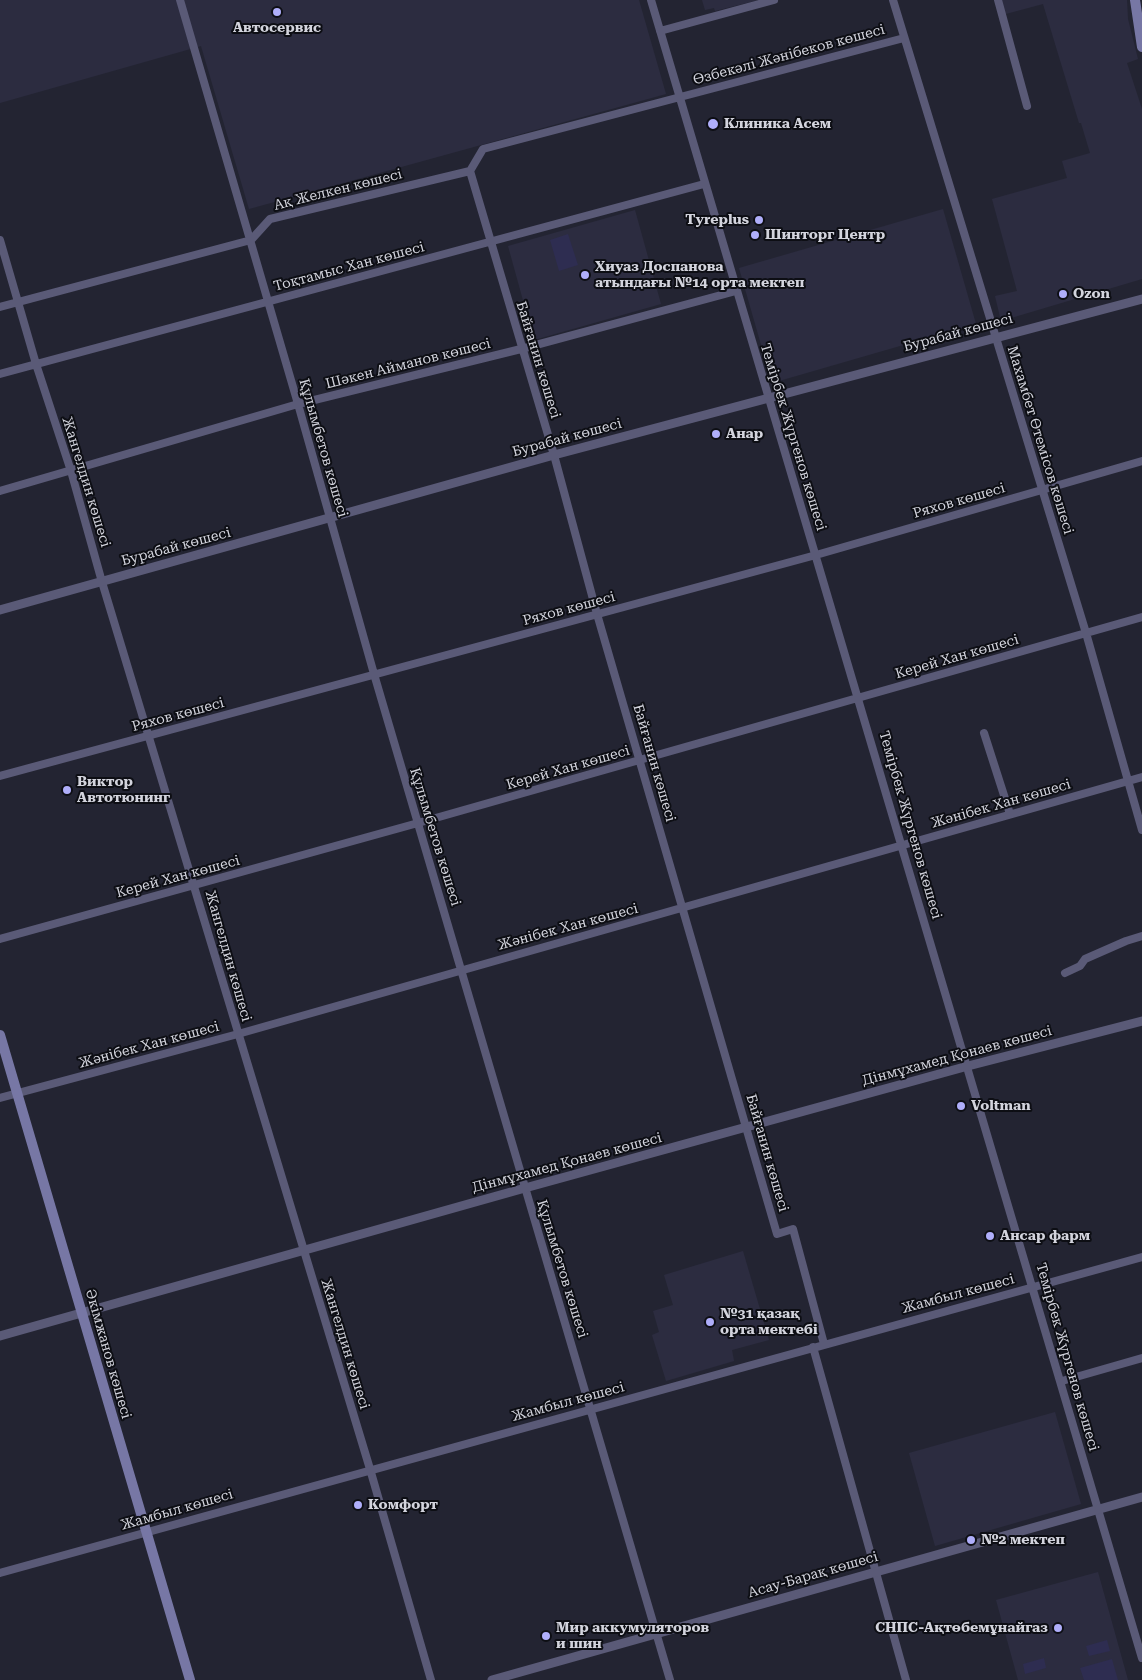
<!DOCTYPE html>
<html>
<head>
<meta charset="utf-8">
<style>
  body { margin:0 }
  canvas { display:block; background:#232432 }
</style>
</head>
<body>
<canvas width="1142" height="1680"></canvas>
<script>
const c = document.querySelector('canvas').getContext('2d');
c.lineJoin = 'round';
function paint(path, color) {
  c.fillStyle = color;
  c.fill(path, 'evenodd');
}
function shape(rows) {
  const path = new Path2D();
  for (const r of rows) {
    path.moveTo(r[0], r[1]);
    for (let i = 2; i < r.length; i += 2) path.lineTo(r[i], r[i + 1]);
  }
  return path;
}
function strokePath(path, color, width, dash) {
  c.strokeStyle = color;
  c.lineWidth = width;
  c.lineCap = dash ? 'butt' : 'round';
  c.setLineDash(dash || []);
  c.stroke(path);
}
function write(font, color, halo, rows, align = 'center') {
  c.font = font + ' "Roboto Serif",serif';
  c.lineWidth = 4;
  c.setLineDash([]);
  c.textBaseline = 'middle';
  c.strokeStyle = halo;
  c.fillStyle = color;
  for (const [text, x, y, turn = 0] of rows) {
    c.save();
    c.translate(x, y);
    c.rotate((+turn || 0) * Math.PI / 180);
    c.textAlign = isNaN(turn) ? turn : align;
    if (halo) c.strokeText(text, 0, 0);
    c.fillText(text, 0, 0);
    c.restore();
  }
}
paint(shape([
  [0,0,639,0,666,94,249,209,201,46,0,103],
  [702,0,759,0,715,11,714,8,705,10],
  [998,0,1127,0,1128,19,1138,59,1127,63,1142,109,1142,279,1001,321,995,296,1017,291,992,199,1067,178,1062,161,1090,153,1081,123,1079,123,1043,4,1002,15],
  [943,209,976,324,772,383,739,268],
  [635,210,661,304,534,340,508,246],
  [743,1251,769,1340,732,1350,734,1361,666,1381,652,1335,659,1332,653,1311,673,1305,664,1275],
  [1055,1412,1081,1504,935,1546,909,1453],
  [1098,1572,1128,1680,1018,1680,996,1600]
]), '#2c2c40');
paint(shape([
  [568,234,578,265,559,271,550,240],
  [1107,1640,1110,1651,1089,1656,1086,1646],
  [1044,1658,1046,1668,1025,1674,1023,1664],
  [1112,1659,1118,1680,1084,1680,1080,1668]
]), '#2e2d51');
strokePath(shape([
  [180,0,298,404,374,674,670,1680],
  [651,0,1142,1658],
  [893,0,1086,633,1142,830],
  [998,0,1027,106],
  [660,31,774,0],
  [470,171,554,455,597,614,777,1234,793,1229,824,1344],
  [0,240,36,364,71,471,102,582,370,1469,431,1680],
  [0,307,251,240,270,219,470,171,483,149,904,38],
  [0,374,704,184],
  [0,491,298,404,521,349,736,291],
  [984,733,1010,814],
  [0,776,816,555,1142,461],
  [0,939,418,823,1142,617],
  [1065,973,1080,966,1085,959,1126,941,1142,936],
  [0,1098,238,1034,1142,777],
  [813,1347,906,1680],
  [1062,1381,1142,1358],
  [0,1573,1142,1257]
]), '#5a5a77', 8);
strokePath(shape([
  [0,610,554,455,1142,299],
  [0,1336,525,1188,968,1066,1142,1021],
  [492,1680,1142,1497]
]), '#5a5a77', 9);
strokePath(shape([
  [1135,0,1142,47],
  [0,1035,190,1680]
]), '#7777a5', 10);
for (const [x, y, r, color] of [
  [277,12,5,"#afaefa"],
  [713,124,6,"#afaefa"],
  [759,220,5,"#afaefa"],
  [755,235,5,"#afaefa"],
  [585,275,5,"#afaefa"],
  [1063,294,5,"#afaefa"],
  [716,434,5,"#afaefa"],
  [67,790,5,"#afaefa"],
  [961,1106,5,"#afaefa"],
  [990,1236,5,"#afaefa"],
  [710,1322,5,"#afaefa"],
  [358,1505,5,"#afaefa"],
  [971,1540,5,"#afaefa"],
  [1058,1628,5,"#afaefa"],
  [546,1636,5,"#afaefa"]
]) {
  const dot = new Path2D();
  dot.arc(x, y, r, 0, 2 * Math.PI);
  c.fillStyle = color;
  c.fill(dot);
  strokePath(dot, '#0d0e14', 2);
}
write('bold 14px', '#d3d4dd', '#0d0e14', [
  ["Автосервис",277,28,"center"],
  ["Клиника Асем",724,124],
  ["Tyreplus",749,220,"right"],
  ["Шинторг Центр",765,235],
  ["Хиуаз Доспанова",595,267],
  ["атындағы №14 орта мектеп",595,283],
  ["Ozon",1073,294],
  ["Анар",726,434],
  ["Виктор",77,782],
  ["Автотюнинг",77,798],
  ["Voltman",971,1106],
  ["Ансар фарм",1000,1236],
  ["№31 қазақ",720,1314],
  ["орта мектебі",720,1330],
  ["Комфорт",368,1505],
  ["№2 мектеп",981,1540],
  ["Мир аккумуляторов",556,1628],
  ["и шин",556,1644],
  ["СНПС-Ақтөбемұнайгаз",1048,1628,"right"]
], 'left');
write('14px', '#d3d4dd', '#0d0e14', [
  ["Өзбекәлі Жәнібеков көшесі",789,55,-15],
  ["Ақ Желкен көшесі",338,190,-14],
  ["Тоқтамыс Хан көшесі",349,267,-15],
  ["Бурабай көшесі",958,333,-15],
  ["Байғанин көшесі",538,360,73],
  ["Шәкен Айманов көшесі",408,364,-14],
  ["Темірбек Жүргенов көшесі",793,437,73],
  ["Бурабай көшесі",567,438,-15],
  ["Махамбет Өтемісов көшесі",1040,440,73],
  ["Құлымбетов көшесі",323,448,74],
  ["Жангелдин көшесі",86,482,73],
  ["Ряхов көшесі",959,501,-16],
  ["Бурабай көшесі",176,547,-15],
  ["Ряхов көшесі",569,609,-15],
  ["Керей Хан көшесі",957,657,-16],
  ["Ряхов көшесі",178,715,-15],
  ["Байғанин көшесі",654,763,74],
  ["Керей Хан көшесі",568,768,-16],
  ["Жәнібек Хан көшесі",1001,804,-16],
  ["Темірбек Жүргенов көшесі",910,825,74],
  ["Құлымбетов көшесі",435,837,73],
  ["Керей Хан көшесі",178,877,-15],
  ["Жәнібек Хан көшесі",568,927,-15],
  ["Жангелдин көшесі",228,956,74],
  ["Жәнібек Хан көшесі",149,1045,-15],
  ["Дінмұхамед Қонаев көшесі",957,1056,-15],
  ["Байғанин көшесі",767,1153,74],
  ["Дінмұхамед Қонаев көшесі",567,1163,-15],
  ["Құлымбетов көшесі",562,1269,73],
  ["Жамбыл көшесі",958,1294,-15],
  ["Жангелдин көшесі",345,1344,73],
  ["Әкімжанов көшесі",108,1354,74],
  ["Темірбек Жүргенов көшесі",1067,1357,74],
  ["Жамбыл көшесі",568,1402,-15],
  ["Жамбыл көшесі",177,1510,-16],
  ["Асау-Барақ көшесі",813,1575,-16]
]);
</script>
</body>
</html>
